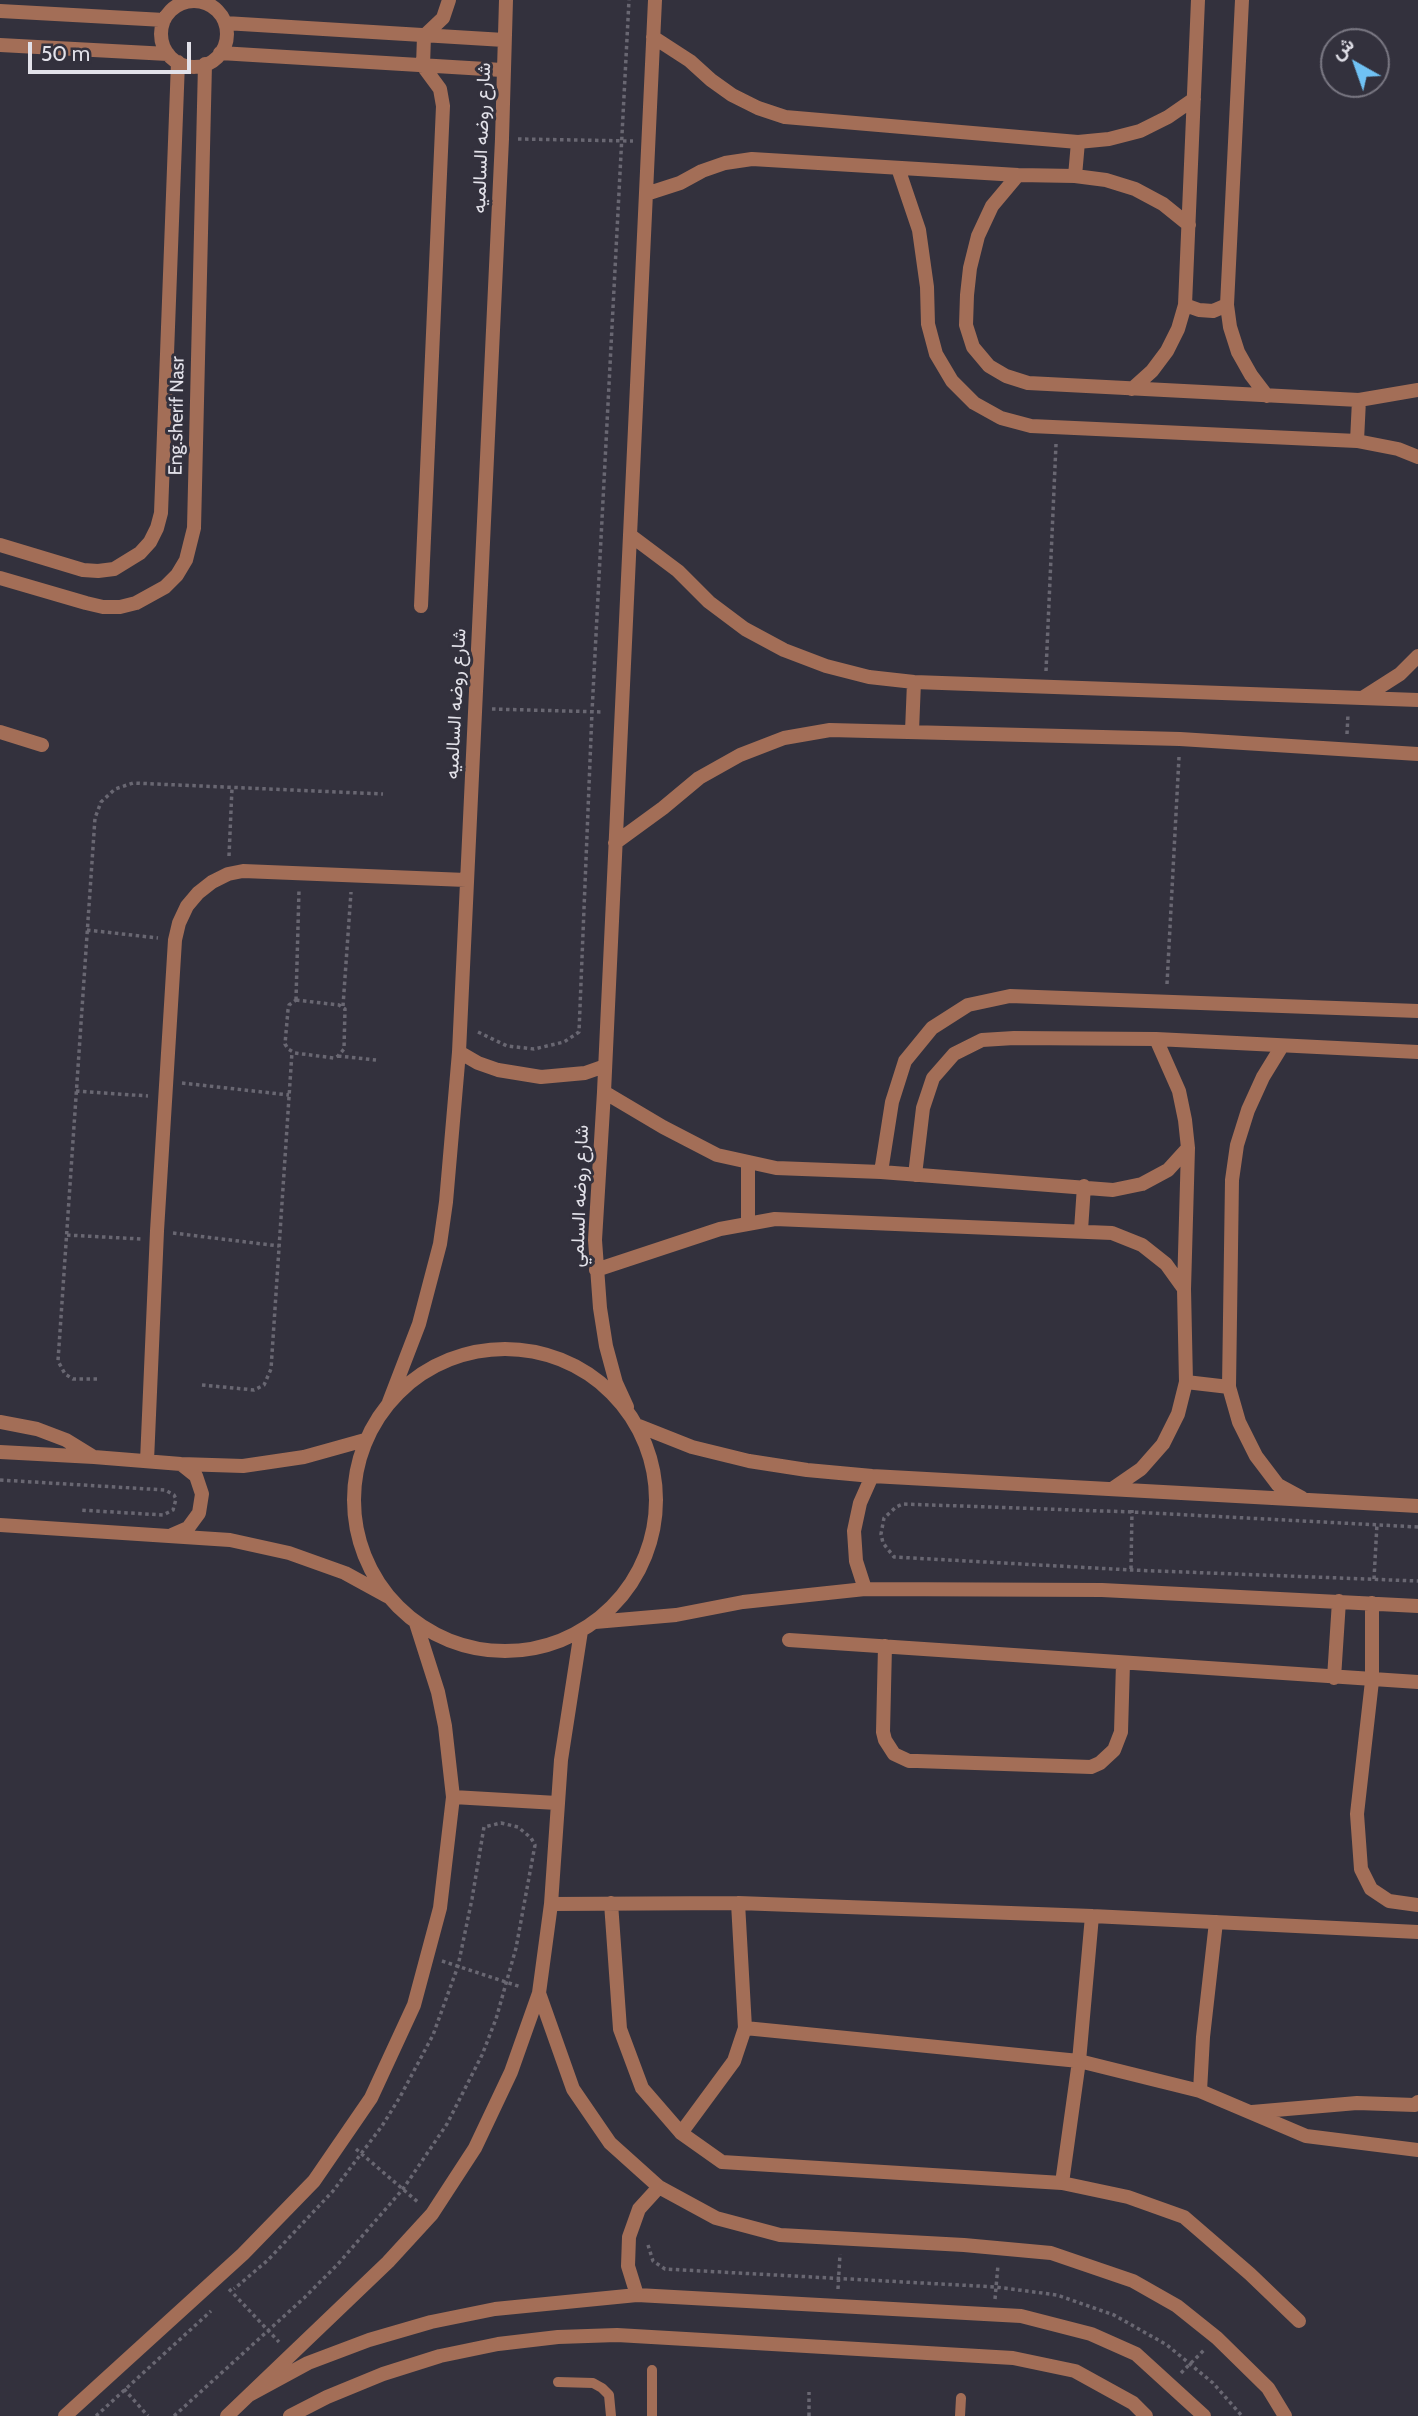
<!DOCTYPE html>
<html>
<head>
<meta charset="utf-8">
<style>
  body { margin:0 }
  #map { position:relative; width:1418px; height:2416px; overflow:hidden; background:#33313d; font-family:Cabin,Vazirmatn,sans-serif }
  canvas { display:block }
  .north { position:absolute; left:1320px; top:28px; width:70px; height:70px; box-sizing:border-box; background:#33313d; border:2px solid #797782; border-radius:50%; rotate:320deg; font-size:19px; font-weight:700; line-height:28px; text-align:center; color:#e2e1e9 }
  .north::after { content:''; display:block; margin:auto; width:24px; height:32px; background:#70c2f4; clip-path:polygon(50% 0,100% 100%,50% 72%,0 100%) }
  .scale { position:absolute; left:28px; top:42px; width:163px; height:32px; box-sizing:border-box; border:4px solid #e2e1e9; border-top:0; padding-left:9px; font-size:21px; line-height:24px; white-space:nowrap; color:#e2e1e9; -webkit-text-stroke:5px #33313d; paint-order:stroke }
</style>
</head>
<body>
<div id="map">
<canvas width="1418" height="2416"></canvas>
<div class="north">ش</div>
<div class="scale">50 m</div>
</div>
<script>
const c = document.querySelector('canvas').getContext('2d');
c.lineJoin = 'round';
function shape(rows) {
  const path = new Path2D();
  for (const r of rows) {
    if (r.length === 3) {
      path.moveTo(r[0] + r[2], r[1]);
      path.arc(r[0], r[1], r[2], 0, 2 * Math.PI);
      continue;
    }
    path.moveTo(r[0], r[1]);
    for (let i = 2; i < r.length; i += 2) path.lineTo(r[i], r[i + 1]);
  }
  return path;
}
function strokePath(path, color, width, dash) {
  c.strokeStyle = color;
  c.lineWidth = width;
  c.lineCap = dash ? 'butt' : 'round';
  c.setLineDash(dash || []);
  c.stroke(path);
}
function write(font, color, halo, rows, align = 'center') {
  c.font = font + ' Cabin,Vazirmatn,sans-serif';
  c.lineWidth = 6;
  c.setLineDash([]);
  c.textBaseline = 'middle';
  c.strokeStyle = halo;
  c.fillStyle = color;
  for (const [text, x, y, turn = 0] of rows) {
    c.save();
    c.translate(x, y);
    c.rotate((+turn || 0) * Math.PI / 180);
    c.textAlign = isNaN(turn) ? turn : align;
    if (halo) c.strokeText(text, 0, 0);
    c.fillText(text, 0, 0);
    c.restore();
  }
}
strokePath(shape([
  [518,139,633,141],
  [1046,671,1056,444],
  [492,709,603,712],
  [1347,734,1348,714],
  [229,856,232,788],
  [87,930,158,938],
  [1167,984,1179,757],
  [296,1000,339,1005,345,1009,344,1049,338,1056,334,1058,295,1053,288,1049,285,1044,288,1010,289,1005,296,1000],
  [296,1000,299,890],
  [343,1006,351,892],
  [478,1032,507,1046,534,1049,564,1042,579,1032,592,712,629,0],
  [338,1056,376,1060],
  [182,1083,289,1095],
  [76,1091,148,1096],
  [173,1233,279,1246],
  [67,1235,141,1239],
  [97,1379,73,1379,65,1374,58,1361,95,818,101,802,115,789,133,783,383,794],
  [202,1385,254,1390,264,1385,271,1369,292,1052],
  [0,1480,165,1490,174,1495,176,1499,173,1510,163,1515,79,1510],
  [1418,1527,1132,1512,903,1504,896,1507,884,1518,881,1534,883,1543,894,1557,1131,1570,1418,1581],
  [1131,1569,1132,1510],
  [1374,1579,1377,1524],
  [442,1961,521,1987],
  [356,2149,419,2203],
  [648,2245,653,2261,665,2269,996,2287,1057,2295,1114,2315,1167,2345,1213,2383,1242,2416],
  [229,2289,279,2342],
  [838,2289,840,2254],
  [995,2299,998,2265],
  [1181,2373,1205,2349],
  [124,2389,148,2416],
  [96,2416,211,2311],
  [174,2416,304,2298,338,2264,403,2189,447,2124,482,2055,496,2019,516,1948,535,1845,531,1838,518,1827,501,1823,484,1827,472,1899,458,1966,433,2035,400,2097,382,2126,333,2191,268,2260,234,2289],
  [809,2416,809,2392]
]), '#696772', 3.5, [3.5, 3.5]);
strokePath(shape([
  [652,2370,652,2416],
  [558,2382,593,2383,602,2388,609,2395,611,2416],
  [960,2416,961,2398]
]), '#a36e57', 10);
strokePath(shape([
  [1242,0,1227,305,1230,327,1238,352,1251,375,1267,396],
  [194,34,33],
  [0,11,164,20],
  [225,23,504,40],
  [653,37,690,61,711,80,732,95,758,108,785,117,1078,142,1109,139,1140,131,1168,117,1194,99],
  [0,45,168,54],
  [220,53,502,70],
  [898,168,919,230,927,287,928,324,936,354,952,381,974,403,1001,418,1031,426,1357,441,1398,449,1418,457],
  [1018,175,992,206,978,236,970,268,967,295,966,325,973,347,989,366,1006,376,1028,383,1359,400,1418,390],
  [1075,176,1078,142],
  [646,194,680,183,702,171,725,163,752,159,1018,175,1075,176,1106,180,1135,189,1163,204,1189,225],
  [1185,305,1199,310,1213,311,1227,305],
  [1132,389,1152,371,1167,351,1178,329,1185,305,1198,0],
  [1357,441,1359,400],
  [630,535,678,571,709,602,745,629,784,650,826,666,869,677,914,682,1418,700],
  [0,545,83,570,98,571,114,569,140,553,150,542,157,528,161,513,178,62],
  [0,578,86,603,103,607,120,607,136,603,165,587,177,575,186,560,194,528,205,64],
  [421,606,443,106,440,89,423,66,424,36,443,18,449,0],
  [1364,697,1400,674,1418,656],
  [912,731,914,682],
  [0,732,42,745],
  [615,843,663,808,699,778,740,755,784,738,830,730,1180,739,1418,754],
  [1282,1046,1263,1077,1248,1110,1237,1145,1232,1180,1229,1387,1239,1422,1256,1456,1278,1485,1302,1498],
  [459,1052,478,1063,498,1070,541,1077,585,1073,605,1066],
  [604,1092,663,1127,717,1155,776,1168,881,1172,1113,1190,1142,1184,1168,1170,1188,1148],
  [881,1172,892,1102,905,1061,932,1028,968,1005,1010,996,1418,1011],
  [915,1175,923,1108,933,1078,954,1054,982,1040,1014,1038,1156,1039,1418,1052],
  [748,1224,748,1162],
  [1081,1230,1084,1186],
  [596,1270,720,1229,775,1219,1112,1233,1142,1245,1166,1264,1184,1289],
  [505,1500,151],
  [1186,1382,1229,1387],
  [389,1402,419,1324,440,1244,446,1202,459,1052,502,139,506,0],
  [627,1407,616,1383,606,1346,600,1308,595,1240,604,1092,655,0],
  [0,1422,37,1429,66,1440,92,1456],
  [639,1426,692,1447,749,1461,807,1470,872,1476,1418,1506],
  [0,1452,94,1457,181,1464,243,1466,304,1457,365,1440],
  [147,1461,157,1231,175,940,179,923,187,906,198,893,212,882,228,874,243,871,466,880],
  [1112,1489,1141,1469,1163,1444,1178,1414,1186,1382,1184,1289,1188,1148,1185,1120,1179,1091,1156,1039],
  [0,1525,230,1540,289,1553,345,1573,387,1596],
  [172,1535,188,1528,199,1513,202,1494,196,1476,181,1464],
  [865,1589,856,1561,854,1531,860,1503,872,1476],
  [1372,1603,1372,1681,1357,1814,1361,1869,1371,1889,1389,1901,1418,1905],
  [595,1622,676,1615,743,1602,865,1589,1102,1590,1418,1606],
  [789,1640,1418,1682],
  [885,1646,883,1732,885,1740,894,1754,909,1761,917,1761,1091,1767,1100,1763,1114,1750,1121,1732,1123,1663],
  [1334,1678,1339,1601],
  [453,1797,557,1803],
  [611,1903,620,2029,642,2088,681,2133,722,2162,1062,2183,1128,2197,1184,2217,1250,2274,1299,2321],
  [551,1904,738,1903,1092,1916,1418,1932],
  [1216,1922,1203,2037,1200,2091,1306,2136,1418,2150],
  [539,1993,573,2089,610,2143,659,2187,716,2218,780,2235,964,2245,1051,2253,1133,2281,1177,2306,1217,2338,1268,2388,1285,2416],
  [745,2028,1079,2061,1200,2091],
  [1252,2112,1357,2103,1415,2105,1418,2102],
  [681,2133,734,2061,745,2028,738,1903],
  [1062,2183,1079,2061,1092,1916],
  [637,2295,628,2266,629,2237,639,2209,659,2187],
  [249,2395,308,2363,369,2340,431,2322,495,2309,637,2295,1021,2316,1091,2334,1136,2354,1204,2416],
  [65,2416,243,2254,314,2181,371,2098,414,2005,440,1908,453,1797,445,1726,438,1692,416,1623],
  [227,2416,388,2262,432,2214,475,2148,511,2072,539,1993,551,1904,561,1760,581,1631],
  [290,2416,327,2397,383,2374,440,2356,498,2344,558,2337,617,2335,1013,2358,1075,2371,1133,2403,1146,2416]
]), '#a36e57', 14);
write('19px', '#e2e1e9', '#33313d', [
  ["شارع روضه السالميه",482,138,-88],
  ["Eng.sherif Nasr",177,416,-89],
  ["شارع روضه السالميه",456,704,-87],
  ["شارع روضه السلمي",580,1196,-88]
]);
</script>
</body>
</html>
